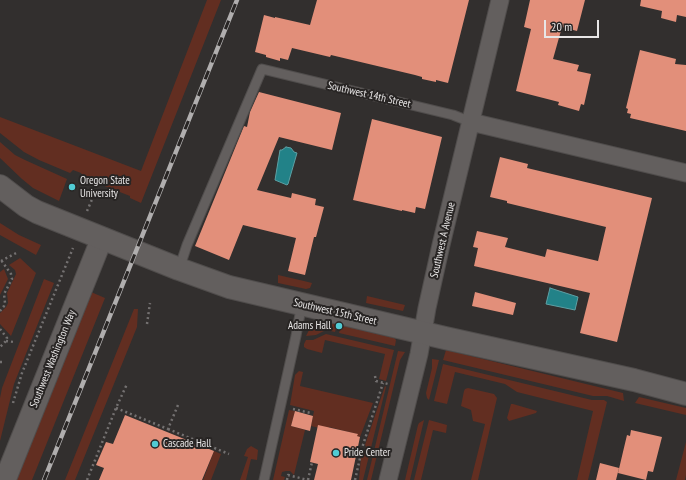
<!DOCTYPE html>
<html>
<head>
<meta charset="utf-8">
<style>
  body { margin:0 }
  #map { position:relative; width:686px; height:480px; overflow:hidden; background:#322f2e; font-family:"PT Sans Narrow",sans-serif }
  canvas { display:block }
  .scale { position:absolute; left:544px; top:20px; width:55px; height:18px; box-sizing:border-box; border:2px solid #e8e6e6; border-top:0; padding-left:5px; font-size:12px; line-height:14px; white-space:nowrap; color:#e8e6e6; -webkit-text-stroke:3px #282524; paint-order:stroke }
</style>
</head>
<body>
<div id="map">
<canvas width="686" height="480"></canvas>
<div class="scale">20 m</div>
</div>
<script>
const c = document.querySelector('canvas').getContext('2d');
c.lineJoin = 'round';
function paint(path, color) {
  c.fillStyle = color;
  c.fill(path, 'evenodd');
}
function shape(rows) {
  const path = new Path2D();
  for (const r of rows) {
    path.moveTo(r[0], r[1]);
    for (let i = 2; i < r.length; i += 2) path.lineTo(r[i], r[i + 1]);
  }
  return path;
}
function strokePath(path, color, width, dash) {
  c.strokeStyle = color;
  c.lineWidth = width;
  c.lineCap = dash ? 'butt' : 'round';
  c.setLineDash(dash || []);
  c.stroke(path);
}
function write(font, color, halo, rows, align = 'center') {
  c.font = font + ' "PT Sans Narrow",sans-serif';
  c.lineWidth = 4;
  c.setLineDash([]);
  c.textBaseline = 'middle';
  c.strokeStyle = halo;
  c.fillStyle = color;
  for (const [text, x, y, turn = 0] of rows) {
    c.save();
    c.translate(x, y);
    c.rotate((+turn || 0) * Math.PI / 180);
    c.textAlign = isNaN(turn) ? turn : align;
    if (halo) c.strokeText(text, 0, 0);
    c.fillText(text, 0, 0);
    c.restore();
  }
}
paint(shape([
  [207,0,221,0,141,203,130,198,130,196,84,178,81,173,73,170,70,173,39,160,24,152,0,133,0,117,141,171],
  [0,142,15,155,25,160,67,179,59,201,33,188,22,179,0,158],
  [0,223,19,235,41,245,36,255,0,235],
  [20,258,36,273,11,336,0,324,0,313,6,307,8,303,7,293,16,274,15,270,9,265],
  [4,269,8,279,0,295,0,272],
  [278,275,304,281,312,283,310,288,306,289,278,283],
  [44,279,54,283,14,384,0,441,0,398,2,388],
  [91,292,105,298,32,480,14,480],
  [367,296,405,305,403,311,366,303],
  [134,309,138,309,137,327,75,480,65,480],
  [323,321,337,324,335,332,326,330,316,335,306,336,312,324],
  [341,325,394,338,396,340,395,346,339,333],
  [326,334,394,350,386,381,379,379,385,354,325,340,322,353,307,349,304,347,304,344,306,340,313,340],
  [446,350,623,393,624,401,607,396,593,396,443,360],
  [398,351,405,352,400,360,371,480,367,480],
  [432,359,439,360,429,400,427,398,426,393,432,368],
  [443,364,592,400,604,400,607,402,588,480,577,480,593,411,517,392,505,384,455,372,447,404,434,401],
  [299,371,303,372,300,386,373,403,360,437,357,436,357,434,329,427,328,430,311,426,314,411,290,405,295,375],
  [385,386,386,387,363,480,359,480,361,457,363,458,366,446,365,445],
  [468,388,494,394,497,398,478,480,471,480,485,424,473,421,471,410,461,406,464,391,465,389],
  [639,397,686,408,686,415,635,403],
  [511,404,513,404,537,411,536,413,509,421,507,418],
  [289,410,295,411,291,426,305,430,294,475,290,471,286,471,282,472,281,476,285,477,284,480,273,480],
  [424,420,410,480,405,480,418,425,419,423],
  [429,420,447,425,446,433,433,430,421,480,414,480],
  [686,442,686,475,685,480,676,480],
  [251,446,258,450,257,460,251,459,246,480,240,480,248,457,244,456,247,449],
  [214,451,221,454,211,480,203,480]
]), '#622e21');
const water = shape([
  [286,147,291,148,294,152,297,153,288,184,287,185,275,180,280,150,282,150,286,147],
  [550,288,578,297,575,310,546,304,550,288]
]);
paint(water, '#228288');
strokePath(water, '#5da0a4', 1);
paint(shape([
  [317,0,469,0,448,83,436,80,436,82,422,79,422,77,415,75,331,55,330,57,292,48,288,60,280,58,280,61,266,57,266,55,255,52,264,15,275,18,275,17,310,25],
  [530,0,585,0,577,31,562,27,553,59,579,65,577,71,591,74,584,105,581,104,579,111,558,105,559,102,516,91,531,29,524,27],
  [641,0,686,0,686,17,677,15,676,22,661,18,662,11,640,6],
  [640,50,676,59,675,64,686,65,686,131,630,118,631,114,627,113,628,109,626,108],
  [259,92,341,113,332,150,279,137,257,190,291,198,292,193,316,199,315,205,324,207,316,237,314,237,305,275,288,271,296,238,243,225,229,260,195,246,244,126,247,127,250,112],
  [372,119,442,137,425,209,416,207,415,213,402,210,402,211,353,200],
  [500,157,528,164,527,168,652,198,617,342,580,333,590,293,474,266,478,248,473,247,477,231,508,238,505,247,545,257,547,249,598,261,606,227,507,203,507,201,490,197],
  [475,292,516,303,513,315,472,306],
  [295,411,313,416,310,431,291,426],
  [125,415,214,451,202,480,99,480,104,468,96,465,106,442,113,444],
  [318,425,358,434,357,436,360,437,351,480,314,480,318,464,310,462],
  [631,430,662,437,653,472,648,471,646,480,618,473,627,435,630,436],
  [600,463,619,468,616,480,596,480]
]), '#e28f7a');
const service = shape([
  [179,269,187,245,262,69,453,115,471,122],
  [264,480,296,336,302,303]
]);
const minor = shape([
  [471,122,686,173],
  [388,480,419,354,427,308,441,245,500,0]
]);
const tertiary = shape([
  [5,480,102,238]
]);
const secondary = shape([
  [0,186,26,206,37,212,179,269,229,287,445,338,634,380,686,394]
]);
strokePath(service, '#504d4c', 11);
strokePath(minor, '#504d4c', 19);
strokePath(tertiary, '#504d4c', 23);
strokePath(secondary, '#504d4c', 24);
strokePath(shape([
  [87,211,97,188],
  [1,261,18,252],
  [0,311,4,306,5,303,4,294,12,279,11,274,1,260],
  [147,324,150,303],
  [0,329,7,338,6,341,0,347],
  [6,341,14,342],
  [0,362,5,362],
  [375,376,376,381,388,384],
  [13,403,22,373,73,248],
  [116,408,168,429,178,405],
  [293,409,311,413],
  [168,429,229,454],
  [87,480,116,408,127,384],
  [287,480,288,475,308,480],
  [308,480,312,462],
  [355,480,363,445,383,383]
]), '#747171', 2.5, [2, 3]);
strokePath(service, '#635f5e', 9);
strokePath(minor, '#635f5e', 17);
strokePath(tertiary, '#635f5e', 21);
strokePath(secondary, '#635f5e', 22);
const rail = shape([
  [44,480,237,0]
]);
strokePath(rail, '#b0aeae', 4.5);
strokePath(rail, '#282524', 3, [9]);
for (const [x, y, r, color] of [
  [72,187,4,"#51ccd4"],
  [339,326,4,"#51ccd4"],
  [155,444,4,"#51ccd4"],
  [336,453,4,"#51ccd4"]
]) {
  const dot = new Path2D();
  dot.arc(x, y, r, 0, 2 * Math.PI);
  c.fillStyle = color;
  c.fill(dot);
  strokePath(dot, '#282524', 1.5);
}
write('11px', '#e8e6e6', '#282524', [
  ["Southwest 14th Street",369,95,13],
  ["Southwest A Avenue",443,240,-77],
  ["Southwest 15th Street",335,312,13],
  ["Southwest Washington Way",53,359,-68]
]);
write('11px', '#e8e6e6', '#282524', [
  ["Oregon State",80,181],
  ["University",80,194],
  ["Adams Hall",331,326,"right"],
  ["Cascade Hall",163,444],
  ["Pride Center",344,453]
], 'left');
</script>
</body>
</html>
